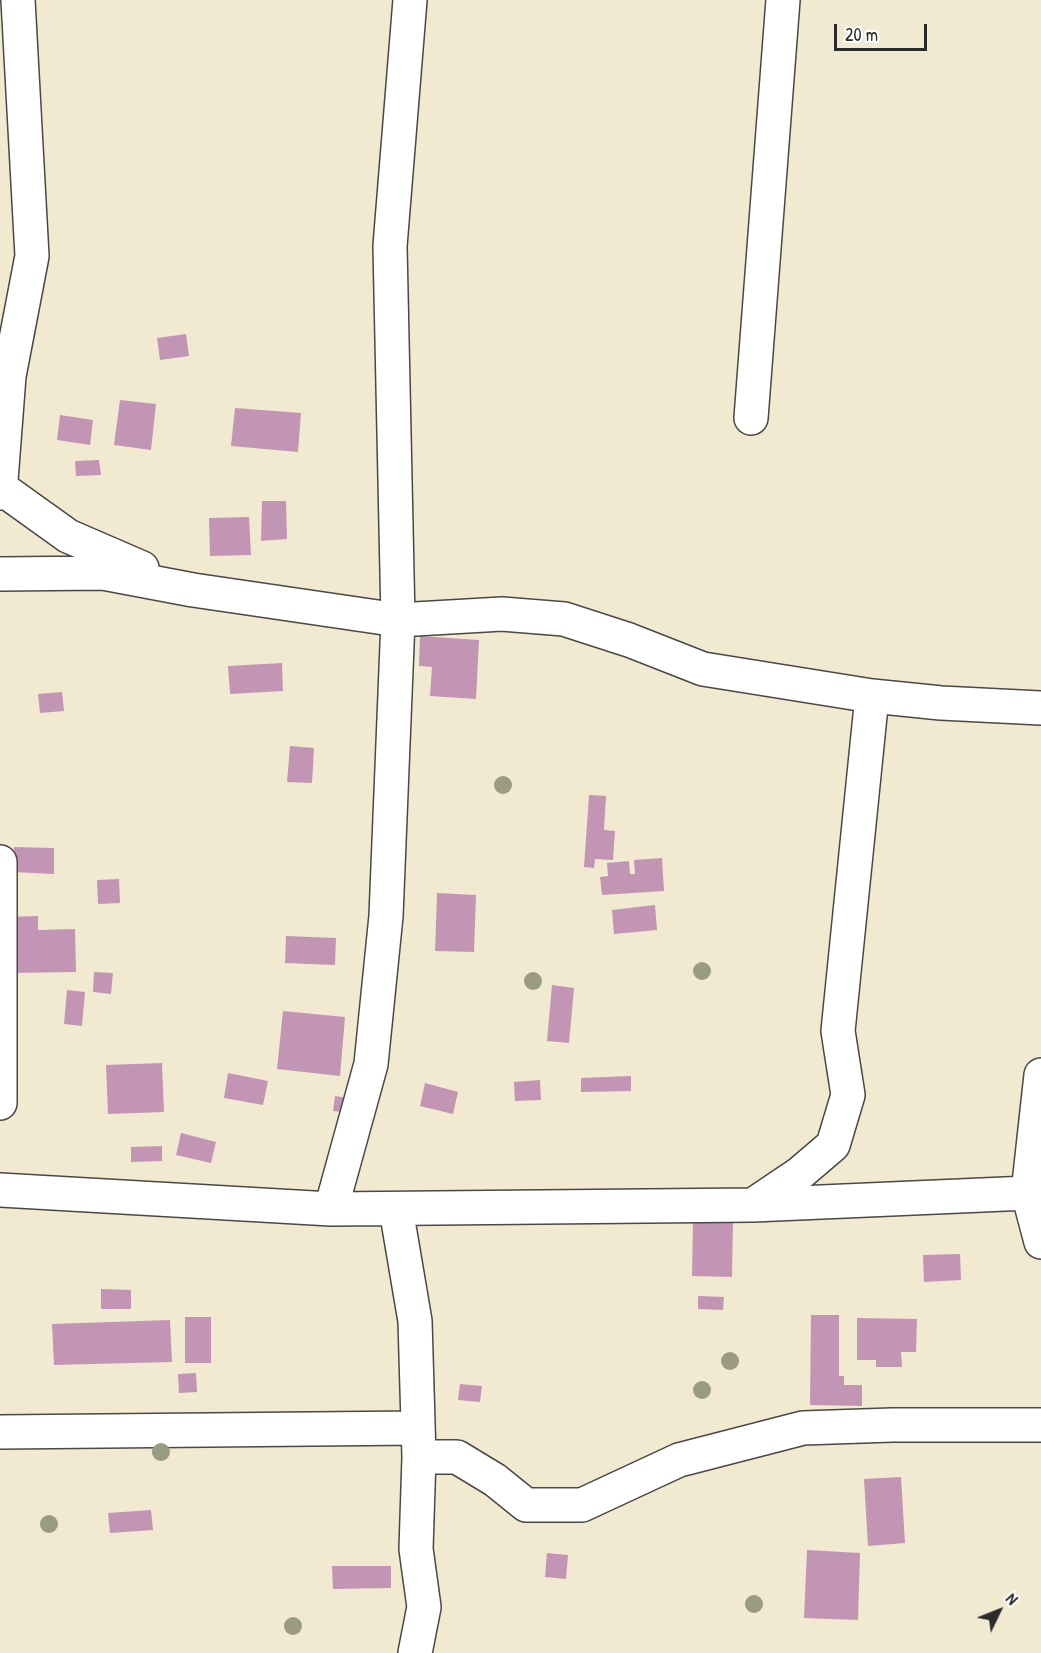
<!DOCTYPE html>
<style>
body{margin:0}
#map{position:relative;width:1041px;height:1653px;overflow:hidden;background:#f2e9d1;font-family:"Patrick Hand",sans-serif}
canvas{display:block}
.north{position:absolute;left:969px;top:1581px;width:60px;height:60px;-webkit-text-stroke:4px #fff;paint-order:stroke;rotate:47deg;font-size:16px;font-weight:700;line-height:24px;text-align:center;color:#2b2b2b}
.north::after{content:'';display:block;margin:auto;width:21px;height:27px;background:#2b2b2b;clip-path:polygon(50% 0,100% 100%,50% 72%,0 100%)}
.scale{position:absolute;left:834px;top:24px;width:93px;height:27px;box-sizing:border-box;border:3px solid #2b2b2b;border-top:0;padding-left:8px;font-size:18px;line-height:21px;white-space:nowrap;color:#2b2b2b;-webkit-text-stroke:4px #fff;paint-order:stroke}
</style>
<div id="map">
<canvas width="1041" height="1653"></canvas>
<div class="north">N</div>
<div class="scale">20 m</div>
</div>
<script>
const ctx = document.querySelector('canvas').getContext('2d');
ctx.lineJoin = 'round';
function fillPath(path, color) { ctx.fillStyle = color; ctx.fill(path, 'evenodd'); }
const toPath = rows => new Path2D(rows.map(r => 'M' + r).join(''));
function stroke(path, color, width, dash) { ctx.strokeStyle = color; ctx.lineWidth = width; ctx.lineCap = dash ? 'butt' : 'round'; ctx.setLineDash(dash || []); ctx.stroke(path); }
fillPath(toPath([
 [186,334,189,356,160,360,157,338],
 [120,400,156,404,151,450,114,445],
 [235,408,301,413,298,452,231,446],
 [60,415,93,420,90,445,57,440],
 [99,460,101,475,76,476,75,461],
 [262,501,286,501,287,539,261,541],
 [249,517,251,555,210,556,209,518],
 [420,636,479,640,476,699,430,696,432,667,419,666],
 [282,663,283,691,230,694,228,666],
 [62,692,64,711,40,713,38,694],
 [290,746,314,748,312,783,287,782],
 [589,795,606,796,604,830,615,831,613,860,595,859,594,868,584,867],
 [14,847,54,848,54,874,13,872],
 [662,858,664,891,602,895,600,877,608,876,607,863,629,861,630,874,635,874,634,860],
 [119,879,120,903,98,904,97,880],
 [437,893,476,895,474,952,435,951],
 [655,905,657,930,614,934,612,910],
 [38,916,38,930,75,929,76,972,10,973,8,917],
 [286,936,336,938,335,965,285,963],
 [94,972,113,973,111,994,93,992],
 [552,985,574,988,569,1043,547,1041],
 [67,990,85,992,82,1026,64,1024],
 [283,1011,345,1017,340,1076,277,1069],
 [162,1063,164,1112,108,1114,106,1065],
 [228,1073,268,1081,263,1105,224,1098],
 [631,1076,631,1091,581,1092,581,1078],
 [540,1080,541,1100,515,1101,514,1082],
 [425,1083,458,1092,453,1114,420,1106],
 [335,1096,354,1099,353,1113,333,1111],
 [181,1133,216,1142,211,1163,176,1155],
 [162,1146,162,1161,131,1162,131,1147],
 [693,1222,733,1222,732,1277,692,1276],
 [960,1254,961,1280,924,1282,923,1255],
 [101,1289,131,1290,131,1309,101,1309],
 [698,1296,724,1297,723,1310,698,1309],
 [811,1315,839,1315,839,1376,844,1376,844,1385,862,1385,862,1406,810,1405],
 [185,1317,211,1317,211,1363,185,1363],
 [857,1318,917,1319,916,1352,901,1352,902,1367,876,1367,876,1360,857,1360],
 [170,1320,172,1362,54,1365,52,1324],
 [196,1373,197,1392,179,1393,178,1374],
 [460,1384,482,1386,480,1402,458,1400],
 [901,1477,905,1543,868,1546,864,1479],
 [151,1510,153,1530,110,1533,108,1513],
 [807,1550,860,1553,858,1620,804,1618],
 [547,1553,568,1555,566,1579,545,1577],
 [332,1566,391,1566,391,1588,333,1589]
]), '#c395b5');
const minor = toPath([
 [751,418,783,0],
 [1,488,68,536,142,568],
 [0,493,9,376,32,256,18,0],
 [0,574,103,573,193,590,398,620,502,614,564,619,629,640,703,669,872,696,941,703,1041,708],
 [0,862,0,1103],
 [1041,1075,1028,1193,1041,1242],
 [0,1190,331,1209,753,1205,1028,1193,1041,1200],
 [753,1205,799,1174,833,1145,848,1095,838,1031,872,696],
 [331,1209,371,1064,386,916,398,620,390,246,410,0],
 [396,1209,415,1321,419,1457,416,1549,424,1607,415,1653],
 [0,1432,417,1428],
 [419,1457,457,1457,495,1480,526,1505,582,1505,679,1460,803,1428,892,1425,1041,1425]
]);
stroke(minor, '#494844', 36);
stroke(minor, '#fff', 33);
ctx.fillStyle = '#999c83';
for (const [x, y] of [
 [503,785],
 [702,971],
 [533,981],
 [730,1361],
 [702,1390],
 [161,1452],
 [49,1524],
 [754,1604],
 [293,1626]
]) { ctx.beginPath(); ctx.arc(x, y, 9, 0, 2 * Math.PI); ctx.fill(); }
</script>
